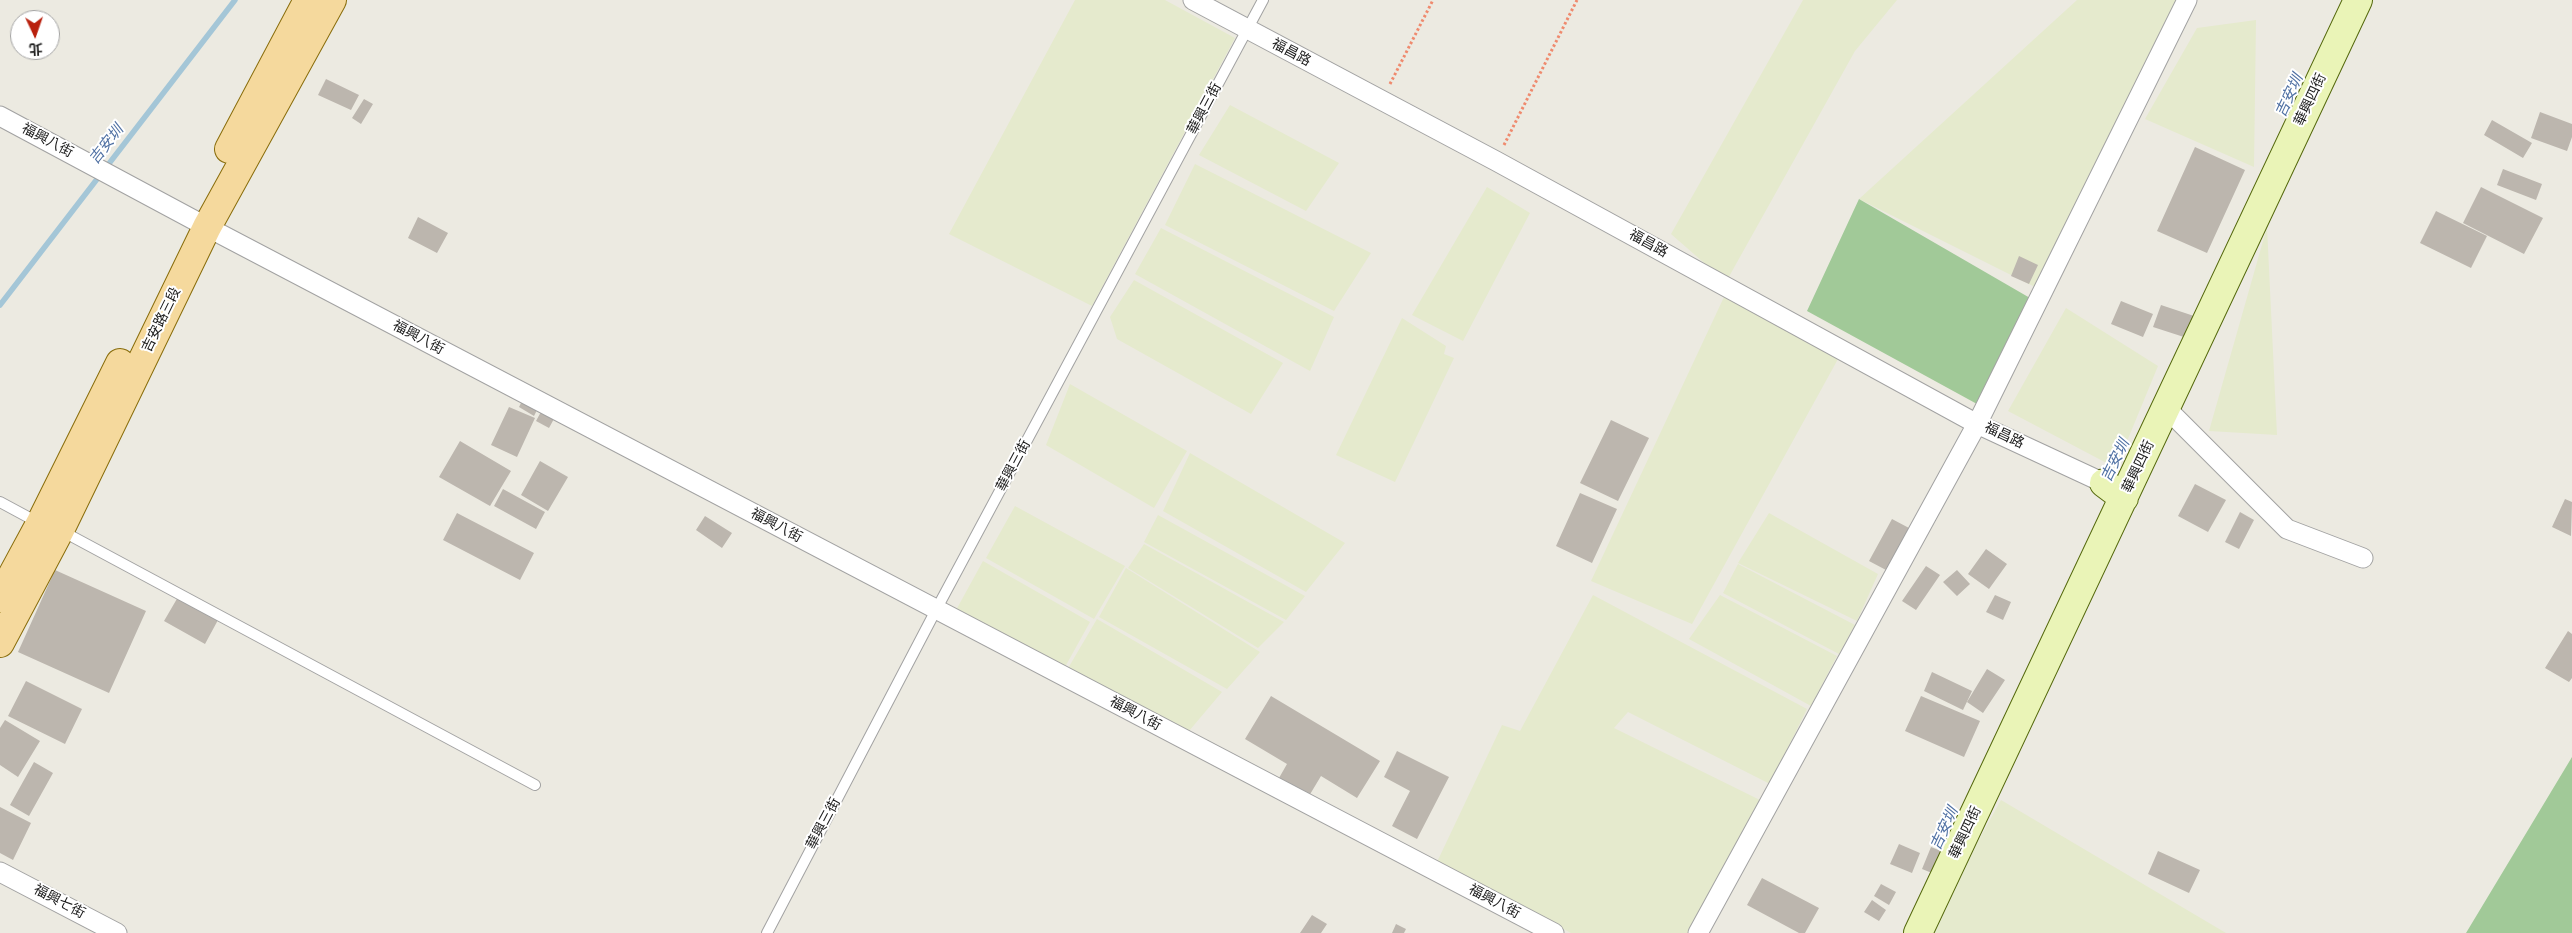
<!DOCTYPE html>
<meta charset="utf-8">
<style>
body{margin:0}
#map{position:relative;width:2572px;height:933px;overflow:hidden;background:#eceae1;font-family:Roboto,"Noto Sans TC",sans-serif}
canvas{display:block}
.north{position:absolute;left:10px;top:10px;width:50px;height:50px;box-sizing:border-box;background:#fff;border:1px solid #a4a4a4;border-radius:50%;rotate:177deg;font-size:14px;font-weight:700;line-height:20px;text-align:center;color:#1b1b1b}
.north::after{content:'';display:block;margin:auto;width:18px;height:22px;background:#b9200d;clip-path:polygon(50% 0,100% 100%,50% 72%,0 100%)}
</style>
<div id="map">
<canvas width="2572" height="933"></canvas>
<div class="north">北</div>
</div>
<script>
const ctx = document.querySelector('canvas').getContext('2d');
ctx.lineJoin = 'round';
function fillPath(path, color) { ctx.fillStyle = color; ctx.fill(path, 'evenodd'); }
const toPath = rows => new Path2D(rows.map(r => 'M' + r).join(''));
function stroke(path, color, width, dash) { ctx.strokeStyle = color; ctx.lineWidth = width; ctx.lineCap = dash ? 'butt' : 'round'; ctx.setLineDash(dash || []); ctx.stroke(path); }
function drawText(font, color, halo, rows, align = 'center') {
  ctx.font = font + ' Roboto,"Noto Sans TC",sans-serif'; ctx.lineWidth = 4; ctx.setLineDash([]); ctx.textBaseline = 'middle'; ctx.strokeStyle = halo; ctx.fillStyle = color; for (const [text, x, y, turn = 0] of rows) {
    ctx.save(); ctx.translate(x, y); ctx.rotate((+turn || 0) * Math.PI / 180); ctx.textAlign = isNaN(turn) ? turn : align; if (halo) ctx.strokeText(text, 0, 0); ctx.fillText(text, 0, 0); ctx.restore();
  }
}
fillPath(toPath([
 [1075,0,1165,0,1235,38,1092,306,949,234],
 [1803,0,1897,0,1855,51,1726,282,1671,234],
 [2077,0,2178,0,2043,291,1859,199],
 [2256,20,2254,167,2145,119,2197,28],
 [1230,105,1339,163,1306,211,1199,155],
 [1195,164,1371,253,1334,311,1165,225],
 [1487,187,1530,213,1463,341,1412,315],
 [2267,227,2277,435,2209,431],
 [1161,228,1334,317,1310,371,1135,274],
 [1134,280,1283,363,1251,414,1117,339,1110,317],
 [1724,297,1838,359,1692,624,1591,581],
 [2066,308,2158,366,2116,468,2008,411],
 [1402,318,1446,346,1444,354,1454,358,1395,482,1336,455],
 [1070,384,1187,451,1154,508,1046,445],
 [1190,453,1345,543,1306,592,1163,511],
 [1015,506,1125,566,1094,619,986,558],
 [1769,513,1878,574,1857,621,1738,563],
 [1158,515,1305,596,1286,620,1144,542],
 [1144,544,1284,622,1258,648,1128,568],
 [983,561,1090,622,1065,667,955,612],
 [1738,564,1855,625,1839,654,1723,593],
 [1126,568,1260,652,1227,689,1099,617],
 [1593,595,1807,709,1770,784,1628,712,1614,728,1760,800,1690,933,1571,933,1437,862,1502,725,1520,731],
 [1720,595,1837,656,1811,706,1689,639],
 [1097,619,1222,692,1189,731,1067,670],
 [2001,800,2226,933,1927,933]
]), '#e5eacd');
fillPath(toPath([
 [1859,199,2030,298,1977,404,1807,311],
 [2572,757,2572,933,2466,933]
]), '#a1c998');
stroke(toPath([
 [0,305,235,0]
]), '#a4c6d7', 5.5);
fillPath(toPath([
 [326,79,359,95,351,110,318,95],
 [364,99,373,104,361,124,352,118],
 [2540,112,2572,124,2572,137,2567,151,2531,138],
 [2492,120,2532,143,2523,158,2484,135],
 [2195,147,2245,170,2207,253,2157,231],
 [2503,169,2542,184,2536,200,2497,185],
 [2481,187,2543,218,2524,254,2463,223],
 [2436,211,2487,236,2471,268,2420,243],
 [418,217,448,233,437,253,408,238],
 [2019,256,2038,265,2029,284,2011,276],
 [2121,301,2153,314,2143,337,2111,324],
 [2161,305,2194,316,2187,338,2153,327],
 [522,401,537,410,534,416,519,407],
 [509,407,535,418,517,457,491,445],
 [542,410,555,417,549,428,536,421],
 [1611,420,1649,438,1618,501,1580,483],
 [460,441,511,471,490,506,439,477],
 [540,461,568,477,548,511,521,495],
 [2195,484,2226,500,2208,532,2178,516],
 [503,489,545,512,536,529,494,506],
 [1580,493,1617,509,1592,563,1556,546],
 [2565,499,2572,502,2571,536,2552,527],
 [2240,512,2254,520,2239,549,2225,542],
 [457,513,534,553,520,580,443,540],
 [705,516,732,533,722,548,696,530],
 [1892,519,1909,528,1886,570,1869,561],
 [1986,549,2007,564,1989,589,1968,574],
 [1926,566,1940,575,1916,610,1902,601],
 [55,570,146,611,109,693,18,652],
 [1957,570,1970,584,1957,596,1943,582],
 [1995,595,2011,602,2003,620,1986,612],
 [178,597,218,620,205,644,164,621],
 [2568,631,2572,634,2572,678,2569,682,2545,668],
 [1987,669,2005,680,1983,713,1967,702],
 [1932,672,1972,691,1963,710,1924,691],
 [26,681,82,709,65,744,8,716],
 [1271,696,1380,761,1357,798,1321,776,1309,796,1279,778,1287,764,1245,739],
 [1921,696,1980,721,1964,757,1905,731],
 [5,720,40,741,18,777,0,765,0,728],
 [1397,751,1449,777,1417,839,1392,826,1410,791,1384,777],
 [34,762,53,773,29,816,10,805],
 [0,807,31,823,13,860,0,853],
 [1899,844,1920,853,1912,873,1890,864],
 [1931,847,1941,851,1932,873,1922,869],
 [2158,851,2200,870,2189,893,2148,874],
 [1762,878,1819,908,1805,933,1799,933,1747,905],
 [1881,884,1896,892,1889,905,1874,896],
 [1872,900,1886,910,1879,921,1864,912],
 [1312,915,1327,924,1321,933,1300,933],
 [1396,924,1406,929,1404,933,1392,933]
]), '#bcb6ae');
const lane = toPath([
 [0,502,39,523],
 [60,530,535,785],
 [767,933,936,610,1263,0]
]);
const street = toPath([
 [1193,0,1496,161,1977,424,2104,483],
 [0,116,207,227,1554,933],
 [2166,408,2287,529,2363,558],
 [0,872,117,933],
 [1698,933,1977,424,2187,0]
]);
const secondary = toPath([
 [2104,483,2124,498],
 [1918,933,2358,0]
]);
const primary = toPath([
 [229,149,308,0],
 [0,598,40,524,120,363],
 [0,643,60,530,207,227,332,0]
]);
stroke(lane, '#a2a2a2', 12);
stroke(street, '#a2a2a2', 21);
stroke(secondary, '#54680c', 30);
stroke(primary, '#886c0a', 30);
stroke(toPath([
 [1390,84,1433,0],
 [1504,145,1577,0]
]), '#ef8a6e', 3, [2.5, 2.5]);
stroke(lane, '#fff', 10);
stroke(street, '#fff', 19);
stroke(secondary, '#eaf4b7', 28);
stroke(primary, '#f5d99d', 28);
drawText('14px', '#1b1b1b', '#fff', [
 ["福昌路",1291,53,28],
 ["華興四街",2311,100,-65],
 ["華興三街",1205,109,-62],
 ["福興八街",47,141,28],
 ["福昌路",1648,244,29],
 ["吉安路三段",162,320,-64],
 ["福興八街",418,338,28],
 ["福昌路",2004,436,25],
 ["華興三街",1014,466,-62],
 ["華興四街",2139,467,-65],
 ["福興八街",776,526,28],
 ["福興八街",1135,714,28],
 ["華興三街",824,824,-62],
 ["華興四街",1966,833,-65],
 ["福興七街",59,902,28],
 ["福興八街",1494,902,28]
]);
drawText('italic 15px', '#4f70a3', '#fff', [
 ["吉安圳",2290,96,-65],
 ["吉安圳",107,145,-52],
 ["吉安圳",2116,461,-64],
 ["吉安圳",1945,829,-65]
]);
</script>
